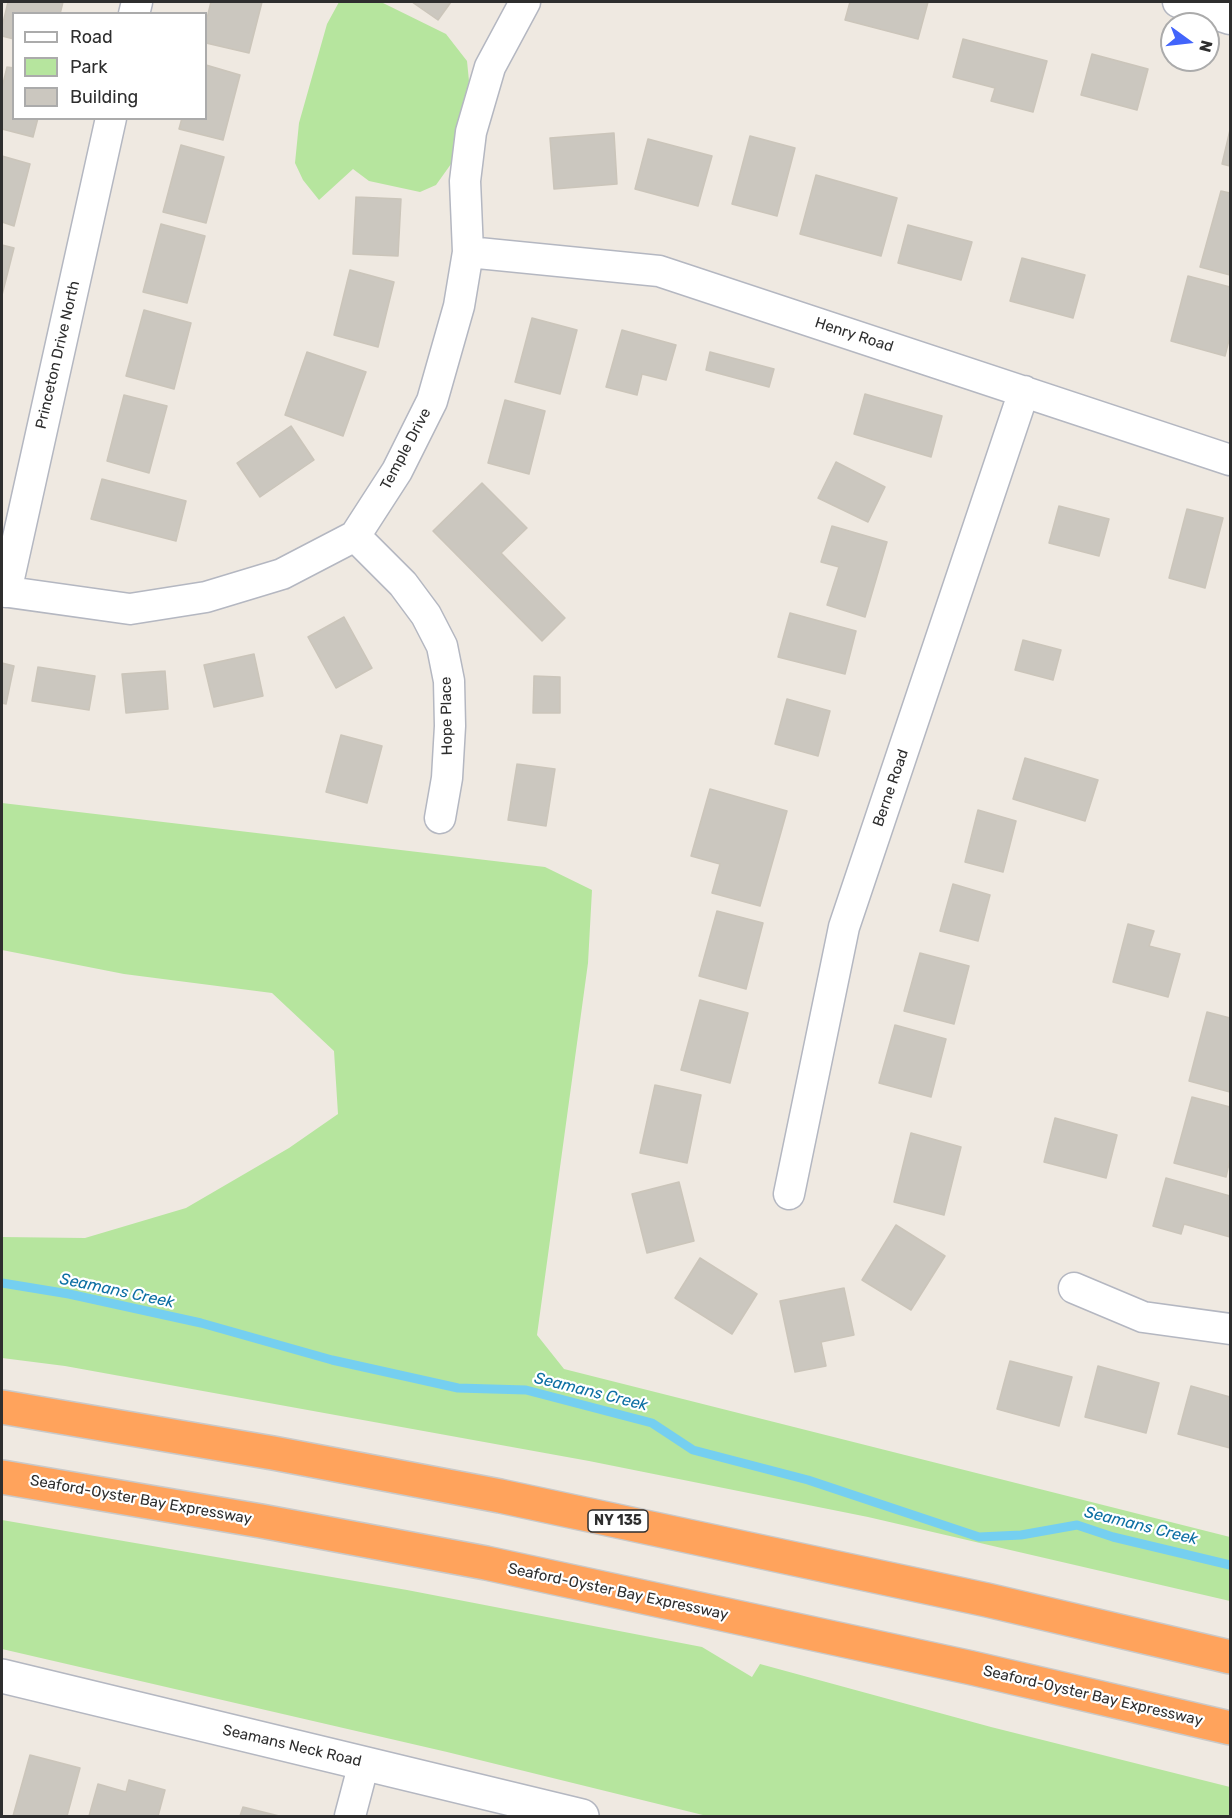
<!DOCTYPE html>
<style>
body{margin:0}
#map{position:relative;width:1232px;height:1818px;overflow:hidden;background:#efe9e1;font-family:Rubik,sans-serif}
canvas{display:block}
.frame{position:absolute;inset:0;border:3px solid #2e2e2e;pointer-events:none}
.legend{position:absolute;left:12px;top:12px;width:195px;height:108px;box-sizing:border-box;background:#fff;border:2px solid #ababab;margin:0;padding:8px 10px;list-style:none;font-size:18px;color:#2e2e2e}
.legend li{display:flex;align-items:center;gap:12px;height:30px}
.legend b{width:30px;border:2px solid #ababab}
.north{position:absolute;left:1160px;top:12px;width:60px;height:60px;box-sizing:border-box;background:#fff;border:2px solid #ababab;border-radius:50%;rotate:105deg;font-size:16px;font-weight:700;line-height:24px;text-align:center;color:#2e2e2e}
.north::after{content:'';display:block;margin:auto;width:21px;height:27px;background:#4264fb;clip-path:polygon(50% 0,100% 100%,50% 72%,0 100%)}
</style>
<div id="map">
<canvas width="1232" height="1818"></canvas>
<div class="frame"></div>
<ul class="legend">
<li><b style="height:8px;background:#fff"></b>Road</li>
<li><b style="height:16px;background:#b6e59e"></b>Park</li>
<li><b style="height:16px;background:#cbc7bf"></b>Building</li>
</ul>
<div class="north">N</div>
</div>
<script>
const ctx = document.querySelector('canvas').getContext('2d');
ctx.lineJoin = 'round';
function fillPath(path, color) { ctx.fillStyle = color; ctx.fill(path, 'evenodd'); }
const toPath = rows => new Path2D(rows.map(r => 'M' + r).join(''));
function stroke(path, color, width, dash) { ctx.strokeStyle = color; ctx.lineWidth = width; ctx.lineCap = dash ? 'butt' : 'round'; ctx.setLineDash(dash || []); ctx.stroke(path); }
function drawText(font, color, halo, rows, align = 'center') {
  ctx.font = font + ' Rubik,sans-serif'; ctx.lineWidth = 4.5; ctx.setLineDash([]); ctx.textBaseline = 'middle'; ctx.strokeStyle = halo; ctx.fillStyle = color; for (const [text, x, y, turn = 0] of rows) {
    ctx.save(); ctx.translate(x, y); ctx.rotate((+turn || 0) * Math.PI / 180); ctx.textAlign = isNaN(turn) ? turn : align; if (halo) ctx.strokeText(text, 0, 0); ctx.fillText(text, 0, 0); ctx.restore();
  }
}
fillPath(toPath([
 [339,2,381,2,446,34,467,61,469,81,458,122,451,164,436,185,420,192,369,181,353,169,319,200,303,180,295,163,299,123,327,24],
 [2,803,545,867,592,890,588,963,537,1335,564,1369,1230,1537,1230,1601,868,1517,589,1461,65,1366,2,1358,2,1237,85,1238,186,1208,289,1148,338,1114,334,1051,272,993,124,974,2,950],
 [2,1520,407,1590,702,1647,752,1677,760,1664,991,1727,1230,1787,1230,1816,707,1816,447,1752,2,1649]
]), '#b6e59e');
stroke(toPath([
 [2,1283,69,1294,201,1323,332,1360,458,1388,526,1390,652,1423,693,1450,808,1480,979,1537,1021,1535,1077,1525,1113,1537,1230,1565]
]), '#75cff0', 9);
const building = toPath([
 [8,2,63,2,60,14,14,14,14,39,2,36,2,27,8,2],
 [211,2,262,2,249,53,206,43,206,22,211,2],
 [412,2,451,2,438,20,412,2],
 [850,2,928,2,918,39,845,20,850,2],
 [963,39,1047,61,1033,112,991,101,995,88,953,77,963,39],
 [1092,54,1148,69,1137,110,1081,95,1092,54],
 [206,65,240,75,223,140,179,129,182,118,206,118,206,65],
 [7,67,14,68,14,118,38,118,33,137,2,129,2,88,7,67],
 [1230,130,1230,166,1222,164,1230,130],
 [614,133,617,184,554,189,550,138,614,133],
 [750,136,795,148,777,216,732,204,750,136],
 [648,139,712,156,698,206,635,189,648,139],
 [181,145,224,157,206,223,163,212,181,145],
 [2,156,30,164,14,226,2,222,2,156],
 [816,175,897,198,881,256,800,234,816,175],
 [1221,191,1230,193,1230,275,1200,267,1221,191],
 [356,197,401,199,398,256,353,254,356,197],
 [161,224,205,236,187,303,143,292,161,224],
 [908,225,972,242,961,280,898,263,908,225],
 [2,245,14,248,2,295,2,245],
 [1022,258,1085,275,1073,318,1010,301,1022,258],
 [350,270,394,282,378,347,334,335,350,270],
 [1188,276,1230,287,1230,336,1225,356,1171,341,1188,276],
 [144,310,191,323,174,389,126,376,144,310],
 [532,318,577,330,560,394,515,382,532,318],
 [622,330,676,345,666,380,642,374,637,395,606,387,622,330],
 [307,352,366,372,343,436,285,415,307,352],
 [710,352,774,369,769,387,706,370,710,352],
 [865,394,942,416,931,457,854,434,865,394],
 [124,395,167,406,149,473,107,461,124,395],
 [505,400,545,411,529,474,488,463,505,400],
 [291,426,314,460,260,497,237,463,291,426],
 [836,462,885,487,868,522,818,498,836,462],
 [102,479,186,501,176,541,91,519,102,479],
 [482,483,527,528,501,553,565,618,542,641,433,531,482,483],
 [1059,506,1109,519,1099,556,1049,543,1059,506],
 [1187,509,1223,518,1205,588,1169,578,1187,509],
 [832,526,887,542,865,617,827,605,839,567,821,562,832,526],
 [790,613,856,631,845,674,778,657,790,613],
 [344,617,372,668,336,688,308,637,344,617],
 [1023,640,1061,650,1053,680,1015,670,1023,640],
 [254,654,263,696,214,707,204,665,254,654],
 [2,663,14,666,6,704,2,703,2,663],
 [38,667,95,676,89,710,32,701,38,667],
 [165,671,168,709,126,713,122,674,165,671],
 [534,676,560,677,560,713,533,713,534,676],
 [787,699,830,711,818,756,775,744,787,699],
 [341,735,382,746,367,803,326,792,341,735],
 [1025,758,1098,780,1085,821,1013,799,1025,758],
 [517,764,555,769,546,826,508,820,517,764],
 [710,789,787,811,760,906,712,893,720,864,691,856,710,789],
 [978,810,1016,821,1003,872,965,862,978,810],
 [953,884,990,895,978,941,940,931,953,884],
 [717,911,763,923,746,989,699,976,717,911],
 [1128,924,1154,931,1149,946,1180,954,1168,997,1113,982,1128,924],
 [920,953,969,966,954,1024,904,1011,920,953],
 [700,1000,748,1013,730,1083,681,1070,700,1000],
 [1207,1012,1230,1018,1230,1092,1189,1081,1207,1012],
 [895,1025,946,1039,931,1097,879,1083,895,1025],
 [655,1085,701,1095,687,1163,640,1153,655,1085],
 [1192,1097,1230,1107,1230,1159,1226,1177,1174,1163,1192,1097],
 [1055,1118,1117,1135,1106,1178,1044,1162,1055,1118],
 [911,1133,961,1147,944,1215,894,1202,911,1133],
 [1166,1178,1230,1196,1230,1237,1184,1224,1181,1234,1153,1226,1166,1178],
 [679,1182,694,1241,647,1253,632,1194,679,1182],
 [896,1225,945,1256,911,1310,862,1280,896,1225],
 [700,1258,757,1294,732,1334,675,1298,700,1258],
 [844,1288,854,1335,821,1342,826,1366,795,1372,780,1301,844,1288],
 [1010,1361,1072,1377,1059,1426,997,1409,1010,1361],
 [1098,1366,1159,1383,1146,1433,1085,1417,1098,1366],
 [1191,1386,1230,1397,1230,1448,1178,1434,1191,1386],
 [30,1755,80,1768,67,1816,13,1816,30,1755],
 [129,1780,165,1790,158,1816,89,1816,98,1784,126,1792,129,1780],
 [243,1807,279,1816,240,1816,243,1807]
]);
fillPath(building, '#cbc7bf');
stroke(building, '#cbc5ba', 1.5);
const minor = toPath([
 [1178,2,1230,19],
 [134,14,137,2],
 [468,252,659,271,1230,460],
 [355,536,403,584,426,615,442,646,449,681,450,726,447,778,440,818],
 [2,591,130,609,206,597,282,574,355,536,397,471,432,401,459,306,468,252,465,181,471,132,490,67,525,2],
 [6,592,111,118],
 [789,1194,844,927,1024,391],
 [1074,1288,1143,1317,1230,1329],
 [350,1816,364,1763]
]);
const tertiary = toPath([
 [2,1676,582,1816]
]);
const motorway = toPath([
 [2,1407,273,1453,500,1496,987,1600,1230,1657],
 [2,1477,261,1521,486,1563,972,1668,1230,1728]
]);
stroke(minor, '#b4b7c1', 33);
stroke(tertiary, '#b4b7c1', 36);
stroke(motorway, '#c9c9c9', 36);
stroke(minor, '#fff', 30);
stroke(tertiary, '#fff', 33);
stroke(motorway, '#ffa35c', 33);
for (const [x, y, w] of [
 [618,1521,60]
]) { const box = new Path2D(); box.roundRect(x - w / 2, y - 11, w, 22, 4.5); ctx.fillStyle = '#fff'; ctx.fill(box); stroke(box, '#2e2e2e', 1.5); }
drawText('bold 14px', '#2e2e2e', null, [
 ["NY 135",618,1521]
]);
drawText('15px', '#2e2e2e', '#fff', [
 ["Henry Road",854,335,18],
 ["Princeton Drive North",58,355,-77],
 ["Temple Drive",406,449,-62],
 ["Hope Place",447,716,-91],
 ["Berne Road",891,788,-71],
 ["Seaford-Oyster Bay Expressway",141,1500,10],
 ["Seaford-Oyster Bay Expressway",618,1592,12],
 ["Seaford-Oyster Bay Expressway",1093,1696,13],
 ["Seamans Neck Road",292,1746,13]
]);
drawText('italic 16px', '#0d6fa3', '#fff', [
 ["Seamans Creek",117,1291,12],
 ["Seamans Creek",591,1392,14],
 ["Seamans Creek",1141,1526,14]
]);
</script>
